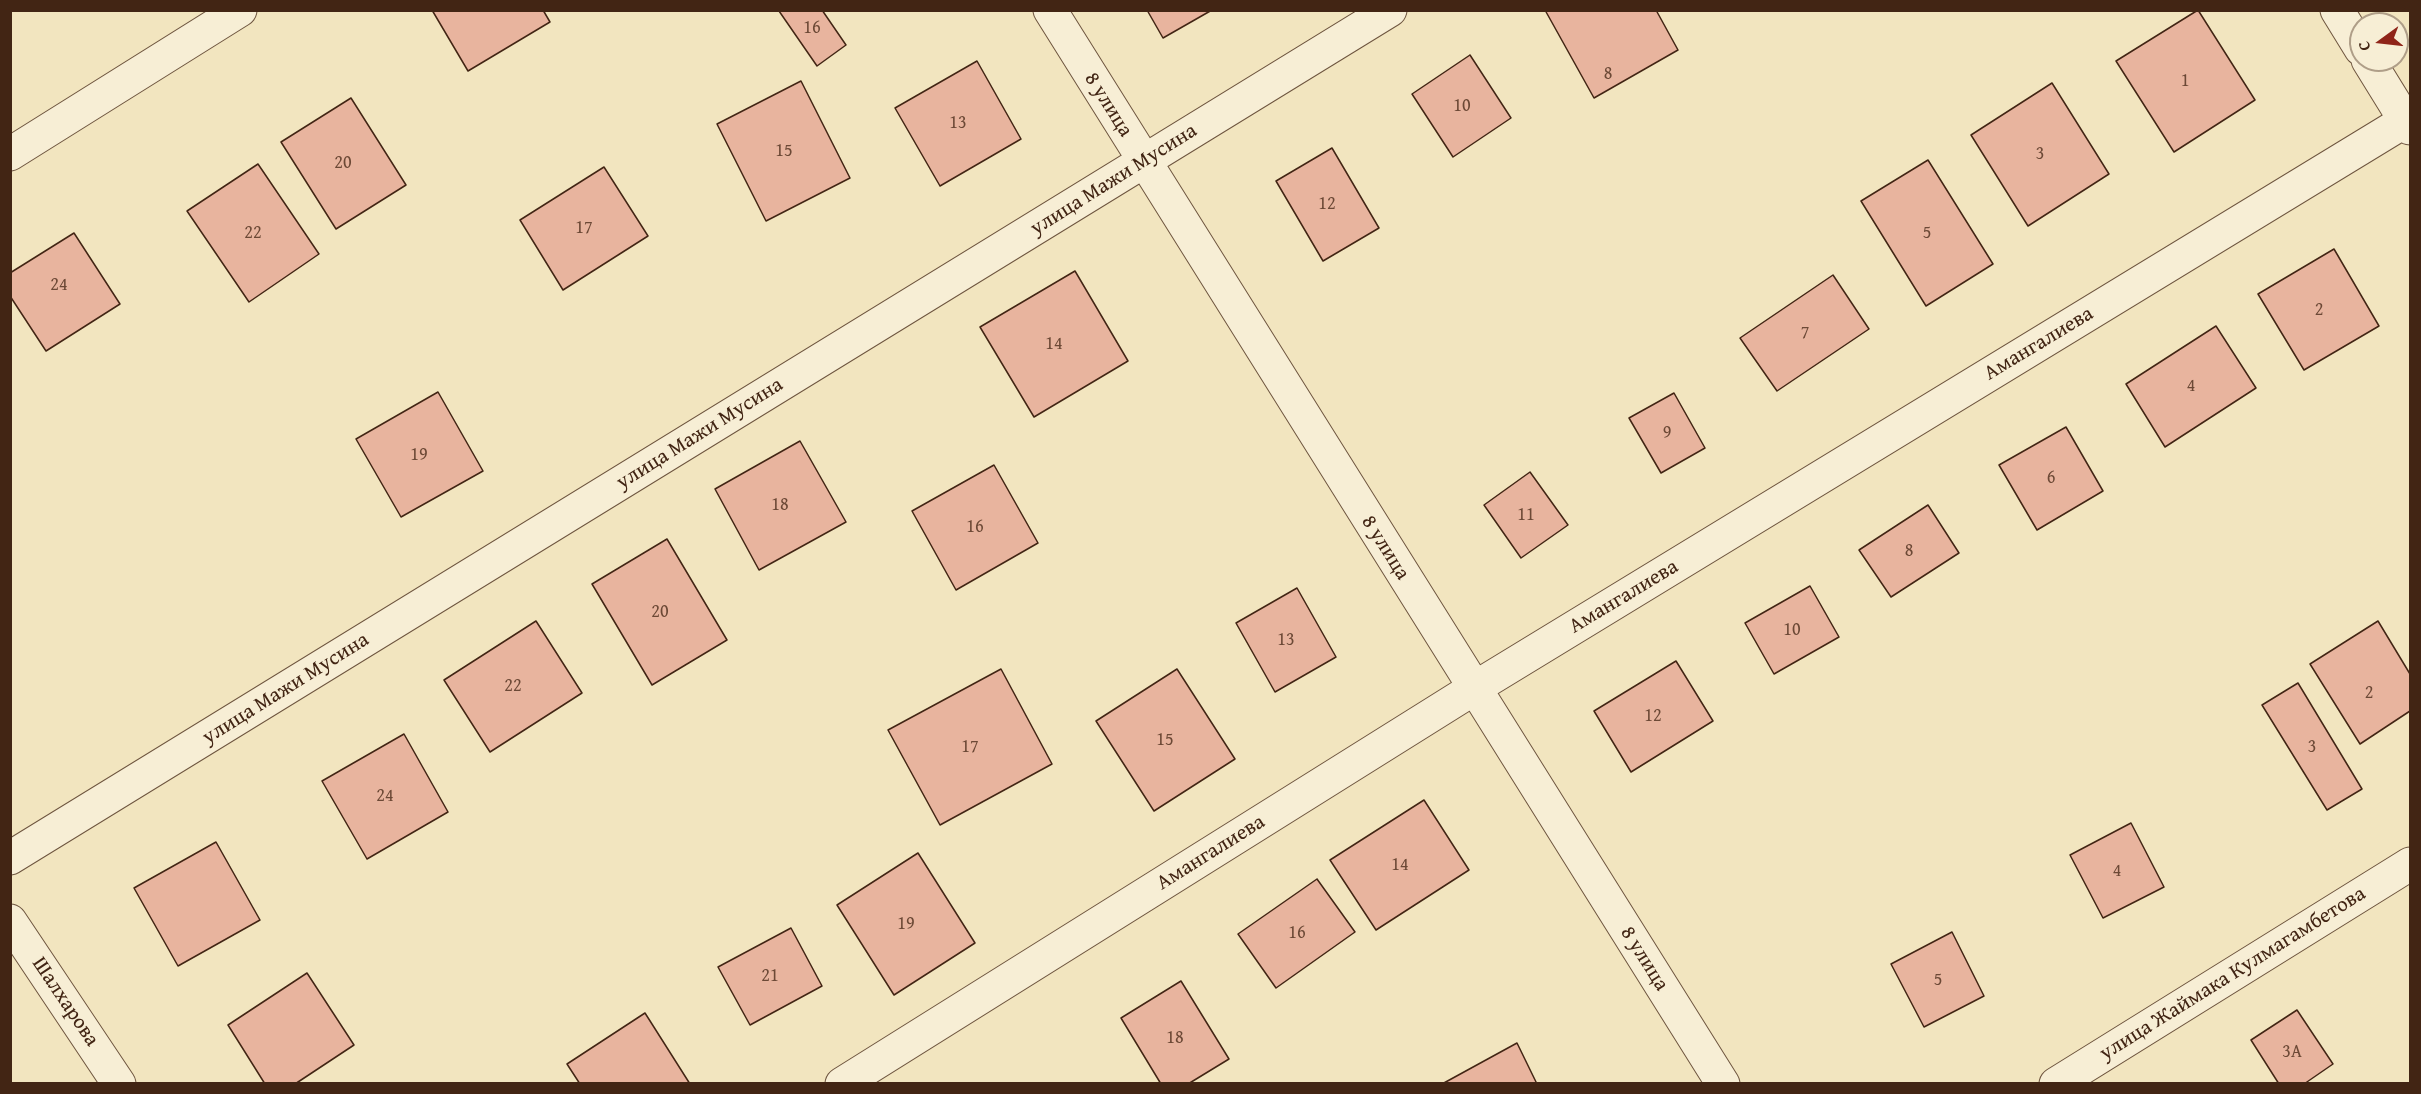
<!DOCTYPE html>
<meta charset="utf-8">
<style>
body{margin:0}
#map{position:relative;width:2421px;height:1094px;overflow:hidden;background:#f2e5bf;font-family:"Gentium Book Plus",serif}
canvas{display:block}
.frame{position:absolute;inset:0;border:12px solid #422514;pointer-events:none}
.north{position:absolute;left:2349px;top:12px;width:60px;height:60px;box-sizing:border-box;background:#f7eed5;border:2px solid #af9e88;border-radius:50%;rotate:255deg;font-size:16px;font-weight:700;line-height:24px;text-align:center;color:#422514}
.north::after{content:'';display:block;margin:auto;width:21px;height:27px;background:#8f2418;clip-path:polygon(50% 0,100% 100%,50% 72%,0 100%)}
</style>
<div id="map">
<canvas width="2421" height="1094"></canvas>
<div class="frame"></div>
<div class="north">С</div>
</div>
<script>
const ctx = document.querySelector('canvas').getContext('2d');
ctx.lineJoin = 'round';
function fillPath(path, color) { ctx.fillStyle = color; ctx.fill(path, 'evenodd'); }
const toPath = rows => new Path2D(rows.map(r => 'M' + r).join(''));
function stroke(path, color, width, dash) { ctx.strokeStyle = color; ctx.lineWidth = width; ctx.lineCap = dash ? 'butt' : 'round'; ctx.setLineDash(dash || []); ctx.stroke(path); }
function drawText(font, color, halo, rows, align = 'center') {
  ctx.font = font + ' "Gentium Book Plus",serif'; ctx.lineWidth = 4.5; ctx.setLineDash([]); ctx.textBaseline = 'middle'; ctx.strokeStyle = halo; ctx.fillStyle = color; for (const [text, x, y, turn = 0] of rows) {
    ctx.save(); ctx.translate(x, y); ctx.rotate((+turn || 0) * Math.PI / 180); ctx.textAlign = isNaN(turn) ? turn : align; if (halo) ctx.strokeText(text, 0, 0); ctx.fillText(text, 0, 0); ctx.restore();
  }
}
const building = toPath([
 [432,10,543,10,550,22,468,71,432,10],
 [822,10,846,45,817,66,779,11,822,10],
 [1147,10,1212,10,1163,38,1147,10],
 [1545,10,1656,10,1678,50,1594,98,1545,10],
 [2198,10,2255,100,2174,152,2116,61,2198,10],
 [1470,55,1511,118,1453,157,1412,94,1470,55],
 [977,61,1021,139,940,186,895,108,977,61],
 [801,81,850,178,766,221,717,124,801,81],
 [2052,83,2109,174,2028,226,1971,135,2052,83],
 [351,98,406,185,336,229,281,142,351,98],
 [1332,148,1379,228,1323,261,1276,181,1332,148],
 [1928,160,1993,264,1926,306,1861,201,1928,160],
 [258,164,319,254,249,302,187,211,258,164],
 [604,167,648,236,563,290,520,220,604,167],
 [74,233,120,304,46,351,10,296,10,273,74,233],
 [2334,249,2379,326,2304,370,2258,294,2334,249],
 [1075,271,1128,361,1034,417,980,327,1075,271],
 [1833,275,1869,329,1777,391,1740,338,1833,275],
 [2216,326,2256,388,2165,447,2126,384,2216,326],
 [438,392,483,471,401,517,356,439,438,392],
 [1674,393,1705,448,1661,473,1629,418,1674,393],
 [2066,427,2103,491,2037,530,1999,465,2066,427],
 [800,441,846,522,759,570,715,489,800,441],
 [994,465,1038,543,956,590,912,511,994,465],
 [1530,472,1568,525,1521,558,1484,505,1530,472],
 [1928,505,1959,553,1891,597,1859,550,1928,505],
 [667,539,727,640,652,685,592,584,667,539],
 [1810,586,1839,637,1774,674,1745,623,1810,586],
 [1297,588,1336,657,1275,692,1236,623,1297,588],
 [536,621,582,693,490,752,444,680,536,621],
 [2378,621,2410,674,2410,711,2360,744,2310,664,2378,621],
 [1676,661,1713,721,1631,772,1594,711,1676,661],
 [1001,669,1052,764,940,825,888,730,1001,669],
 [1177,669,1235,759,1154,811,1096,721,1177,669],
 [2298,683,2362,789,2327,810,2262,705,2298,683],
 [404,734,448,812,367,859,322,781,404,734],
 [1424,800,1469,870,1376,930,1330,860,1424,800],
 [2131,823,2164,887,2103,918,2070,855,2131,823],
 [216,842,260,920,178,966,134,888,216,842],
 [918,853,975,943,894,995,837,905,918,853],
 [1317,879,1355,932,1276,988,1238,934,1317,879],
 [791,928,822,986,750,1025,718,967,791,928],
 [1952,932,1984,996,1924,1027,1891,964,1952,932],
 [307,973,354,1045,295,1084,265,1084,228,1025,307,973],
 [1181,981,1229,1059,1188,1084,1161,1084,1121,1018,1181,981],
 [2297,1010,2333,1064,2304,1084,2279,1084,2251,1040,2297,1010],
 [645,1013,690,1084,580,1084,567,1064,645,1013],
 [1517,1043,1537,1084,1442,1084,1517,1043]
]);
fillPath(building, '#e8b49e');
stroke(building, '#422514', 1.5);
const minor = toPath([
 [1050,10,1723,1084],
 [2337,10,2361,49],
 [2368,60,2410,128],
 [10,154,240,10],
 [10,858,1390,10],
 [10,921,119,1084],
 [842,1084,1473,689,2410,118],
 [2056,1084,2410,864]
]);
stroke(minor, '#6e553f', 35);
stroke(minor, '#f7eed5', 33);
drawText('18px', '#6c4936', null, [
 ["16",812,28],
 ["8",1608,74],
 ["1",2185,81],
 ["10",1462,106],
 ["13",958,123],
 ["15",784,151],
 ["3",2040,154],
 ["20",343,163],
 ["12",1327,204],
 ["17",584,228],
 ["22",253,233],
 ["5",1927,233],
 ["24",59,285],
 ["2",2319,310],
 ["7",1805,333],
 ["14",1054,344],
 ["4",2191,386],
 ["9",1667,433],
 ["19",419,455],
 ["6",2051,478],
 ["18",780,505],
 ["11",1526,515],
 ["16",975,527],
 ["8",1909,551],
 ["20",660,612],
 ["10",1792,630],
 ["13",1286,640],
 ["22",513,686],
 ["2",2369,693],
 ["12",1653,716],
 ["15",1165,740],
 ["17",970,747],
 ["3",2312,747],
 ["24",385,796],
 ["14",1400,865],
 ["4",2117,871],
 ["19",906,924],
 ["16",1297,933],
 ["21",770,976],
 ["5",1938,980],
 ["18",1175,1038],
 ["3А",2292,1052]
]);
drawText('21px', '#422514', '#f7eed5', [
 ["8 улица",1108,105,58],
 ["улица Мажи Мусина",1114,180,-32],
 ["Амангалиева",2039,344,-31],
 ["улица Мажи Мусина",700,434,-32],
 ["8 улица",1385,548,58],
 ["Амангалиева",1624,597,-31],
 ["улица Мажи Мусина",286,689,-32],
 ["Амангалиева",1211,853,-32],
 ["8 улица",1644,959,58],
 ["улица Жаймака Кулмагамбетова",2233,974,-32],
 ["Шалхарова",65,1002,56]
]);
</script>
